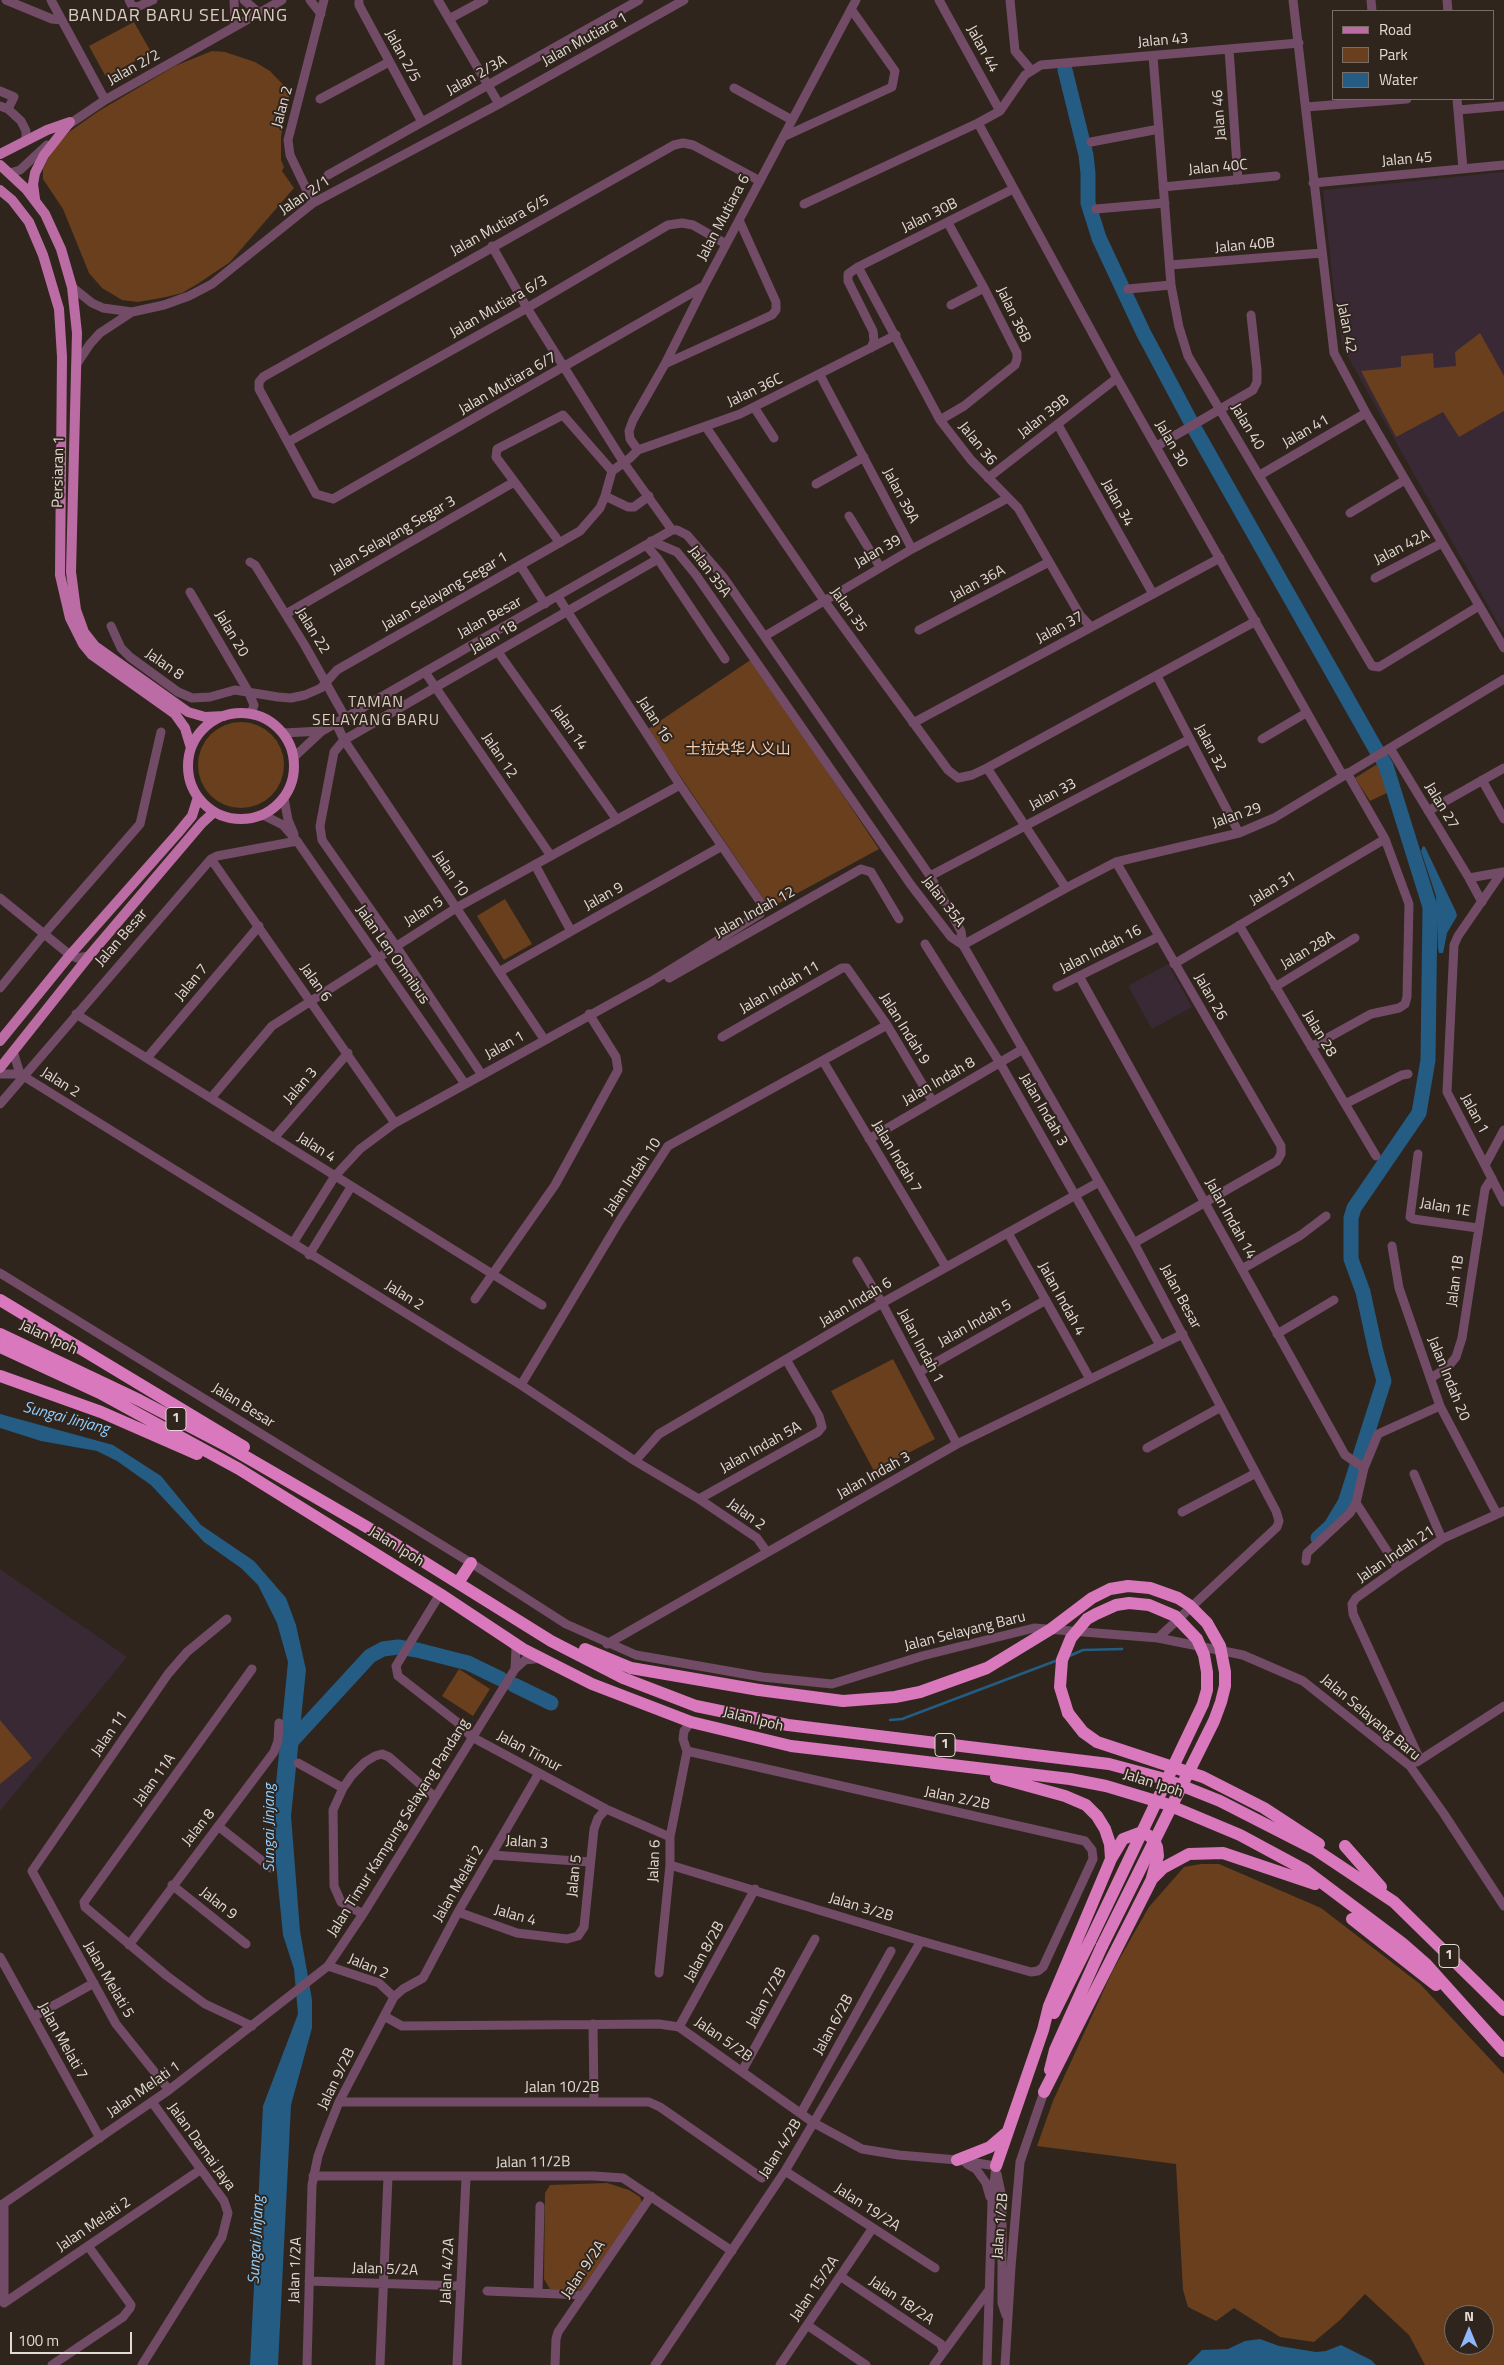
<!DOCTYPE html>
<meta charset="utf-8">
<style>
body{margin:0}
#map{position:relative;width:1504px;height:2365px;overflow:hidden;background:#30251d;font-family:"Titillium Web",sans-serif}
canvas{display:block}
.legend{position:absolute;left:1332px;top:10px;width:162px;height:90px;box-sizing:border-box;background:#30251d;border:1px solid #776d66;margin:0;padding:6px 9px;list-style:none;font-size:15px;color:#e2dad4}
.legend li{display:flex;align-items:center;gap:10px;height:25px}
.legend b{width:25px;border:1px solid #776d66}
.north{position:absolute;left:1444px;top:2305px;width:50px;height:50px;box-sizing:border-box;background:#30251d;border:1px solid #776d66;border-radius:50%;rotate:0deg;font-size:14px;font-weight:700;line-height:20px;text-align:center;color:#e2dad4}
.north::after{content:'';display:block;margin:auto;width:18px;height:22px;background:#8fb8fd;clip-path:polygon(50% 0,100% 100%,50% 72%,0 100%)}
.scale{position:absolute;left:10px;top:2332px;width:122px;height:22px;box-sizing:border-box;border:2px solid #e2dad4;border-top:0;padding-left:6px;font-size:15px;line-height:18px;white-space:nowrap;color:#e2dad4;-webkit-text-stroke:4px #30251d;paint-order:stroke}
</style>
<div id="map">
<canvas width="1504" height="2365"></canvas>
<ul class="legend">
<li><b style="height:6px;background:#bc6ca4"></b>Road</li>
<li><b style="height:14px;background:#693f1d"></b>Park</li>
<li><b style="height:14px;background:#245c83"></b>Water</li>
</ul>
<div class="north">N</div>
<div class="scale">100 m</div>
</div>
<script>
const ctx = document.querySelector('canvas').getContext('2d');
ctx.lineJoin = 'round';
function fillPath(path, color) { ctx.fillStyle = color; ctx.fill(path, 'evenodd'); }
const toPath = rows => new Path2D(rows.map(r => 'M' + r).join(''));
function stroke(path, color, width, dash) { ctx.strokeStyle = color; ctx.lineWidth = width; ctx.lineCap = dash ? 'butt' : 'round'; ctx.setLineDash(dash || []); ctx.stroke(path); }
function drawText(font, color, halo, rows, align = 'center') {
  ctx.font = font + ' "Titillium Web","Noto Sans SC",sans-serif'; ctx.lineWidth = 4; ctx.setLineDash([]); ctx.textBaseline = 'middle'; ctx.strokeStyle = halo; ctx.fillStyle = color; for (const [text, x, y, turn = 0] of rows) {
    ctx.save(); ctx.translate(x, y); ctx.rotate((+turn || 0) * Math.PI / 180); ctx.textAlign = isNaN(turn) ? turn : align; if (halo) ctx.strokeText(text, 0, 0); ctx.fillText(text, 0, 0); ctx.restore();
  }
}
fillPath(toPath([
 [1504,172,1504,634,1343,348,1334,292,1323,190],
 [1168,964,1192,1007,1152,1029,1128,986],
 [0,1569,127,1657,0,1811]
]), '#392934');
fillPath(toPath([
 [134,22,151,52,106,77,89,46],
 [212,51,225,52,255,62,270,71,290,92,281,136,281,160,284,167,282,171,294,188,230,262,199,283,182,293,166,297,138,302,122,300,102,288,89,273,63,209,43,179,43,169,52,151,69,132,99,111,175,66],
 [1480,333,1504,376,1504,411,1459,437,1443,412,1396,437,1361,371,1401,367,1401,356,1433,353,1434,368,1456,366,1455,352],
 [752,659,879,849,770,908,648,729],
 '198 765a43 43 0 1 1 86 0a43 43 0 1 1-86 0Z',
 [1379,763,1387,793,1370,801,1355,778],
 [505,899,532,944,504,960,477,916],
 [893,1359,935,1439,874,1471,831,1391],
 [459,1669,490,1689,473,1716,442,1696],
 [0,1720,32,1758,0,1784],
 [1201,1864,1219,1864,1321,1908,1420,1984,1504,2074,1504,2365,1425,2365,1409,2335,1365,2294,1340,2320,1314,2342,1280,2337,1234,2308,1216,2321,1188,2307,1183,2290,1176,2164,1037,2146,1053,2101,1112,1972,1134,1933,1149,1907,1184,1867],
 [1454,2315,1484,2315,1484,2345,1454,2345],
 [607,2183,629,2190,640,2197,642,2203,582,2289,575,2291,550,2289,544,2279,545,2193,550,2185]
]), '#693f1d');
fillPath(toPath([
 [1423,846,1425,847,1456,912,1457,916,1447,933,1443,953,1439,953,1438,948,1436,896,1421,851],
 [0,1414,113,1445,161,1476,201,1525,254,1561,286,1598,296,1625,306,1670,291,1816,300,1931,312,2000,312,2028,291,2105,278,2365,250,2365,263,2106,298,2014,294,1969,283,1935,272,1824,288,1662,277,1623,258,1585,241,1568,204,1542,151,1485,117,1461,97,1451,41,1441,0,1428],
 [1260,2339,1279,2346,1316,2352,1326,2351,1341,2345,1371,2360,1376,2365,1187,2365,1202,2350,1228,2349,1245,2341]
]), '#245c83');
stroke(toPath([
 [1067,1657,1083,1650,1122,1649],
 [890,1720,902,1719,1058,1660]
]), '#245c83', 2.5);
stroke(toPath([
 [1065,70,1086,155,1088,173,1088,203,1099,238,1143,332,1192,424],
 [1193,426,1378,753],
 [1318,1538,1331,1526,1345,1503,1384,1381,1376,1352,1363,1292,1351,1259,1351,1218,1354,1208,1419,1113,1428,1060,1430,907,1386,766,1380,755],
 [514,1685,551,1703],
 [290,1743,370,1656,383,1649,398,1647,417,1650,468,1663,501,1679]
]), '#245c83', 15);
stroke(toPath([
 [6,0,52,19,61,20],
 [51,0,105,100],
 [129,0,132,6,137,7,153,0],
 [234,0,235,26],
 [244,0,259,13],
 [310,0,321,14],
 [438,0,499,104],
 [939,0,1000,111],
 [1010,0,1015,51,1031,70],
 [1293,0,1334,353,1366,413,1504,648],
 [1371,0,1372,11],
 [1447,0,1448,11],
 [359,2,359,5,422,122],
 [449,19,484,0],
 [1229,49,1238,180],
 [1153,56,1171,285,1179,327,1188,356,1372,666,1379,667,1479,606],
 [734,88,792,120],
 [0,91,14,97,8,109],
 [320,99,389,62],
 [1457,99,1463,169],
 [0,106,8,109,21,121,26,131,26,141],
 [1306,107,1407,99],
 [1458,110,1504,106],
 [978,123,1117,378,1343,776],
 [65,127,105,100,282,0],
 [783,137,892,87,895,71,851,9],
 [1091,142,1159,129],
 [10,173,20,170,47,145],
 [328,175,639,0],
 [1313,183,1504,165],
 [1163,187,1276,176],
 [313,203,290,155,288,140,324,0],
 [804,204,978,123,1000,111,1025,75,1041,65,1299,43],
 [1096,209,1165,203],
 [492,246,527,308,624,463,672,530],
 [1170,265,1322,253],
 [858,267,940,420,971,460,1018,508,1080,615,1091,627],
 [704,286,333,499,316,494,259,389,259,382,263,377,674,145,683,143,693,145,760,181],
 [72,287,92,303,103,308,132,312],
 [1128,289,1171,285],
 [951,305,984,288],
 [871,348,874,341,873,331,848,281,848,274,858,267,1013,189],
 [665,364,772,315,776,310,776,302,739,220],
 [76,365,90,344,100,333,132,312,164,305,189,296,212,284,313,203,499,104,684,0],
 [820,375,912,549],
 [754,407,774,438],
 [940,420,964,406,1015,365,1017,359,1017,353,984,288,948,223],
 [1058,425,1153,594],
 [706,427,823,599,948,770,958,778,972,775,987,768,1256,621],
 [288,442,527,308,668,225,682,223,693,225,726,244],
 [1157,446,1253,390,1257,382,1257,370,1251,315],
 [638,450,630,439,629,431,633,420,665,364,704,286,856,0],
 [1260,475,1366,413],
 [988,478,1117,378],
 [816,484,864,457],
 [605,496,628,507,634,507,649,496],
 [1350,513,1405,480],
 [849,516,880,567],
 [672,530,677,530,687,535,724,578,930,876,961,931,963,945,1134,1243,1276,1511,1279,1521,1277,1527,1158,1638],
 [651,541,677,552,696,575,911,885,951,937,963,945],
 [560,543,496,457,497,449,563,415,612,471],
 [646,545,658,559,725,659],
 [250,562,255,565,304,644,345,717],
 [520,565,545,604],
 [1375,578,1442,543],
 [190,592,248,691,254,705,251,714],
 [286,614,514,482],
 [111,626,121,648,130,657,178,692,192,698,210,697,235,690,278,697,291,698,305,695,321,688,337,670,580,531,600,508,605,496,612,471,630,458,638,450,740,414,896,335],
 [919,630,1049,562],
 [765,636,912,549,1008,498],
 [498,652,617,820],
 [425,672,551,856],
 [1157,676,1239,833],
 [336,723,344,740,544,1039],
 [913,723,1220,558],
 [283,733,322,731],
 [1262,739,1306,713],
 [1390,748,1469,878,1482,902],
 [294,757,322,731,672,530],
 [987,768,1066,888],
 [1482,780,1504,819],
 [284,798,288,820,294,834],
 [1428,811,1504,768],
 [263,815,283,825,297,841,465,1084],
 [211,859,395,1123],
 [1116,862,1281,1146,1281,1154,1277,1161,1134,1243],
 [535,865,571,931],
 [1502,872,1458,936,1454,945,1447,1092,1504,1202],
 [930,876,1190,739],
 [1469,878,1503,872],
 [0,898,70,955,77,958,89,956],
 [1239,925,1376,1156],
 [925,944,1000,1063,1160,1345],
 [963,945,1066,888,1116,862,1239,833,1274,818,1504,679],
 [1174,964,1385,839],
 [499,972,722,846],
 [1079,976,1345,1455,1364,1468],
 [669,978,861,869,871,872,899,919],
 [1057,987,1158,937],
 [1275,987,1355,938],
 [0,988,44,934,140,824,161,732],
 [76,1014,542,1305],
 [722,1037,842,968,847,968,887,1025,933,1102],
 [1311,1047,1371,1014,1399,1008,1405,1004,1407,997,1409,904,1385,839,1347,773],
 [13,1051,20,1074],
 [147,1058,259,926],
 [823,1061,946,1267],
 [0,1074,20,1074,293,1243,521,1385,635,1461,699,1499,757,1538,767,1552],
 [482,1075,396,946,322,840,320,826,334,752,344,740,658,559],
 [211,1098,272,1026,456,908,680,785],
 [0,1104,211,859,217,856,297,841],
 [1345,1104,1402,1075,1408,1074],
 [274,1138,348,1053],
 [869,1139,1023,1049],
 [1418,1154,1410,1217,1413,1219,1478,1228],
 [1485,1165,1504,1130],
 [1008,1233,1090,1379],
 [293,1243,335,1176,360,1149,395,1123,652,981,760,914,761,903,680,785,558,597],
 [1392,1246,1399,1288,1440,1406,1497,1514],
 [309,1255,351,1187],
 [857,1261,882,1303,957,1444],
 [1242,1269,1301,1235,1326,1216],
 [0,1273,471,1563,566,1624,636,1655,762,1677,832,1684,922,1656,1034,1628,1158,1638,1243,1655,1303,1681,1410,1766,1444,1814,1504,1906],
 [475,1299,555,1185,618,1070,616,1057,589,1014],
 [1277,1334,1334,1300],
 [919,1372,1046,1300],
 [1431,1378,1448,1367,1456,1357,1462,1338,1485,1189,1492,1178],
 [521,1385,620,1220,668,1146,887,1025],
 [1147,1448,1221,1407],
 [635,1461,659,1434,882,1303,1099,1182],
 [1414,1474,1442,1539],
 [699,1499,818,1432,822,1427,819,1416,787,1361],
 [1356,1503,1398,1568],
 [1182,1512,1256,1473],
 [1306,1561,1307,1553,1350,1513,1356,1503,1364,1468,1378,1434,1440,1406],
 [440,1594,396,1666,398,1676,457,1722,472,1737,606,1809,670,1837],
 [512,1641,516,1648,515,1669],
 [607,1644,957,1444,1183,1334],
 [687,1751,683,1739,684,1731,691,1722],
 [1420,1760,1353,1614,1352,1604,1356,1598,1398,1568,1442,1539,1504,1511],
 [1417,1762,1504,1706],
 [298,1763,343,1788],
 [218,1826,271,1868],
 [492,1855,590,1862],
 [670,1865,921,1941,1031,1972,1038,1971,1043,1967,1093,1859,1092,1850,1085,1841,687,1751],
 [172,1885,246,1944],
 [458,1912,517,1933,567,1939,578,1936,584,1927,594,1829,598,1818,606,1809],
 [363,1914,341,1902,334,1886,333,1810,343,1788,352,1775,365,1762,375,1756,382,1754,389,1757,435,1797],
 [129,1945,274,1752,278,1741,279,1723],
 [0,1957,100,2138],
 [328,1966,379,1983,394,1997],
 [659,1973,670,1865,670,1837,687,1751],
 [384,2016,402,2026,659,2024,679,2027,814,2123,862,2149,899,2155,957,2160,996,2166],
 [33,2017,94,1983],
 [593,2024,594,2101],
 [252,2026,205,2004,167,1976,85,1907,84,1902,252,1669],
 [679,2027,755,1889],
 [742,2071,815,1939],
 [169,2090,116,2024,32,1871,168,1674,187,1652,227,1619],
 [339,2102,649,2102,660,2107,762,2178],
 [801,2113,891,1951],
 [967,2164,976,2169,986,2183,990,2197],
 [785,2171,935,2268],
 [997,2174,1002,2198,1002,2303,1006,2315],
 [313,2176,594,2176,623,2178,732,2251],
 [0,2206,169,2090,328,1966,363,1914,515,1669,525,1660,542,1658],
 [840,2276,941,2344,943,2351],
 [309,2281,461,2286],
 [487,2291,583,2295],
 [538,2293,540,2206],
 [4,2303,200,2170],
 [4,2303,4,2204],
 [807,2325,866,2365],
 [52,2365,123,2317,130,2308,131,2305,88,2246],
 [142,2365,222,2237,228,2213,224,2201,152,2102],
 [307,2365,312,2185,318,2156,325,2137,339,2102,394,1997,403,1989,423,1978,458,1912,539,1773],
 [380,2365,388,2177],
 [457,2365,466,2178],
 [555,2365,556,2339,558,2332,651,2196],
 [655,2365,785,2171,921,1941],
 [780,2365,872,2229],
 [934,2365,989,2290],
 [987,2365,992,2202,996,2166],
 [1005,2365,1011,2267,1020,2162,1044,2092]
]), '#724b66', 9);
stroke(toPath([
 [0,154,47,130,70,122],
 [0,165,26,189,45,214,61,249,72,287,77,333,71,572,76,610,84,632,95,646,188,712,205,717,224,716],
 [0,190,12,200,29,222,43,255,59,309,62,357,60,575,70,618,83,644,92,655,175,714,185,728,191,748],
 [35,199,33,184,35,173,44,155,70,122],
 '188 766a53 53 0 1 1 106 0a53 53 0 1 1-106 0Z',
 [0,1041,70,955,178,833,192,816,198,797],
 [0,1068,89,956,202,823,214,812]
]), '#bc6ca4', 10);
stroke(toPath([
 [0,1300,244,1447],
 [0,1334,139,1400,229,1447,384,1537,551,1641,623,1678,696,1706,788,1725,1109,1764,1165,1779,1220,1801,1316,1850,1394,1902,1504,2010],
 [0,1347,100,1393,239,1469,440,1594,523,1649,592,1684,691,1722,791,1746,1070,1779,1106,1786,1166,1804,1240,1835,1305,1870,1402,1943,1426,1964,1504,2051],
 [0,1376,101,1412,197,1454],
 [458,1583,471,1563],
 [585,1649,631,1668,759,1690],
 [1068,1713,1083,1732,1097,1742,1203,1777,1264,1808,1319,1844],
 [1345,1846,1381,1887],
 [1111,1859,1123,1839,1139,1833,1148,1835,1154,1840,1157,1847,1158,1856,1152,1878],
 [1352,1919,1436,1985],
 [1054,2013,1090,1941],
 [1050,2070,1055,2050,1102,1946],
 [1044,2092,1152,1879,1163,1868,1189,1854,1223,1853,1315,1884],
 [957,2160,990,2147,1005,2134],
 [996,2166,1043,2030,1049,2006,1111,1859,1110,1844,1105,1829,1097,1816,1086,1805,1065,1796,996,1777]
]), '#d978bd', 12);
stroke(toPath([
 [759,1690,843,1701,895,1697,920,1692,987,1668,1051,1629,1092,1598,1110,1589,1128,1586,1150,1588,1178,1598,1189,1605,1207,1623,1220,1646,1225,1672,1225,1686,1221,1702,1214,1721,1102,1946],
 [1068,1713,1060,1687,1062,1660,1071,1638,1087,1619,1096,1614,1116,1605,1129,1603,1149,1605,1175,1616,1197,1639,1204,1655,1207,1672,1207,1690,1203,1704,1090,1941]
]), '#d978bd', 12);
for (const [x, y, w] of [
 [176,1419,20],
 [945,1745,20],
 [1449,1956,20]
]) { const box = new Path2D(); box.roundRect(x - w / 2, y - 11.5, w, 23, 4); ctx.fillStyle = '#30251d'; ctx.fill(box); stroke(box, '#e2dad4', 1); }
drawText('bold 14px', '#e2dad4', null, [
 ["1",176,1419],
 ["1",945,1745],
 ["1",1449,1956]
]);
drawText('15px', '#e2dad4', '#30251d', [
 ["Jalan Mutiara 1",585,40,-29],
 ["Jalan 43",1163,41,-5],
 ["Jalan 44",982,49,61],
 ["Jalan 2/5",402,56,61],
 ["Jalan 2/2",134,68,-29],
 ["Jalan 2/3A",477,76,-29],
 ["Jalan 2",283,107,-75],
 ["Jalan 46",1220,115,-94],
 ["Jalan 45",1407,160,-5],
 ["Jalan 40C",1218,168,-5],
 ["Jalan 2/1",305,196,-34],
 ["Jalan 30B",930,216,-26],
 ["Jalan Mutiara 6",724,218,-62],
 ["Jalan Mutiara 6/5",500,226,-29],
 ["Jalan 40B",1245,246,-5],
 ["Jalan Mutiara 6/3",499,307,-30],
 ["Jalan 36B",1013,315,64],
 ["Jalan 42",1346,328,79],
 ["Jalan Mutiara 6/7",508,384,-30],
 ["Jalan 36C",755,391,-25],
 ["Jalan 39B",1044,417,-38],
 ["Jalan 40",1247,427,59],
 ["Jalan 41",1306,432,-30],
 ["Jalan 36",977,444,51],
 ["Jalan 30",1171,444,60],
 ["Persiaran 1",59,472,-89],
 ["Jalan 39A",900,496,62],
 ["Jalan 34",1117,503,61],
 ["Jalan Selayang Segar 3",393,536,-30],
 ["Jalan 42A",1402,548,-27],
 ["Jalan 39",878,552,-30],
 ["Jalan 35A",709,572,53],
 ["Jalan 36A",978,584,-28],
 ["Jalan Selayang Segar 1",445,592,-30],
 ["Jalan 35",848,610,54],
 ["Jalan Besar",490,618,-29],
 ["Jalan 37",1060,628,-28],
 ["Jalan 22",312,631,58],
 ["Jalan 20",231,634,59],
 ["Jalan 18",494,638,-30],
 ["Jalan 8",164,665,35],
 ["Jalan 16",654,720,57],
 ["Jalan 14",569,728,55],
 ["Jalan 32",1210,748,62],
 ["Jalan 12",499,756,56],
 ["Jalan 33",1053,795,-28],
 ["Jalan 27",1441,806,59],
 ["Jalan 29",1237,816,-19],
 ["Jalan 10",450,874,56],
 ["Jalan 31",1273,889,-31],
 ["Jalan 9",604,897,-29],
 ["Jalan 35A",943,902,52],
 ["Jalan 5",424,912,-32],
 ["Jalan Indah 12",755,913,-29],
 ["Jalan Besar",122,938,-49],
 ["Jalan Indah 16",1101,950,-27],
 ["Jalan 28A",1308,951,-31],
 ["Jalan Len Omnibus",392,955,55],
 ["Jalan 7",192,983,-50],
 ["Jalan 6",315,983,55],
 ["Jalan Indah 11",780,988,-30],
 ["Jalan 26",1210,997,60],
 ["Jalan Indah 9",904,1029,58],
 ["Jalan 28",1319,1034,59],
 ["Jalan 1",505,1046,-29],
 ["Jalan Indah 8",939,1082,-30],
 ["Jalan 2",60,1083,32],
 ["Jalan 3",301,1086,-49],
 ["Jalan Indah 3",1043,1110,60],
 ["Jalan 1",1474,1114,62],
 ["Jalan 4",316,1148,32],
 ["Jalan Indah 7",896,1157,59],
 ["Jalan Indah 10",633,1177,-56],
 ["Jalan 1E",1445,1208,10],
 ["Jalan Indah 14",1230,1219,61],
 ["Jalan 1B",1456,1281,-82],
 ["Jalan 2",404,1296,32],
 ["Jalan Besar",1180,1297,62],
 ["Jalan Indah 4",1061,1299,61],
 ["Jalan Indah 6",856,1303,-31],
 ["Jalan Indah 5",975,1324,-29],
 ["Jalan Ipoh",48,1338,25],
 ["Jalan Indah 1",920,1346,62],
 ["Jalan Indah 20",1448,1379,68],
 ["Jalan Besar",243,1406,32],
 ["Jalan Indah 5A",761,1448,-29],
 ["Jalan Indah 3",874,1476,-29],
 ["Jalan 2",746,1515,36],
 ["Jalan Ipoh",396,1547,32],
 ["Jalan Indah 21",1396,1555,-34],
 ["Jalan Selayang Baru",965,1632,-14],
 ["Jalan Selayang Baru",1370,1718,40],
 ["Jalan Ipoh",753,1720,14],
 ["Jalan 11",110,1734,-55],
 ["Jalan Timur",529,1752,28],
 ["Jalan 11A",155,1780,-54],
 ["Jalan Ipoh",1153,1784,18],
 ["Jalan 2/2B",957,1799,12],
 ["Jalan 8",199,1828,-51],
 ["Jalan Timur Kampung Selayang Pandang",399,1828,-58],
 ["Jalan 3",527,1843,4],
 ["Jalan 6",655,1861,-87],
 ["Jalan 5",575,1876,-84],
 ["Jalan Melati 2",459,1884,-60],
 ["Jalan 9",218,1904,38],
 ["Jalan 3/2B",861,1908,17],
 ["Jalan 4",515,1916,16],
 ["Jalan 8/2B",705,1952,-61],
 ["Jalan 2",368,1967,23],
 ["Jalan Melati 5",108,1980,60],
 ["Jalan 7/2B",767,1998,-61],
 ["Jalan 6/2B",834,2025,-61],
 ["Jalan 5/2B",723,2040,35],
 ["Jalan Melati 7",62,2041,61],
 ["Jalan 9/2B",337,2079,-64],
 ["Jalan 10/2B",562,2088],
 ["Jalan Melati 1",144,2090,-35],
 ["Jalan Damai Jaya",201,2147,54],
 ["Jalan 4/2B",781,2149,-58],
 ["Jalan 11/2B",533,2163,-1],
 ["Jalan 19/2A",867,2208,33],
 ["Jalan Melati 2",94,2225,-34],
 ["Jalan 1/2B",1001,2226,-85],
 ["Jalan 1/2A",296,2270,-88],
 ["Jalan 5/2A",385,2270,2],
 ["Jalan 9/2A",584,2270,-56],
 ["Jalan 4/2A",448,2271,-87],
 ["Jalan 15/2A",815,2289,-56],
 ["Jalan 18/2A",901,2301,34]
]);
drawText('15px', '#fbccaa', '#30251d', [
 ["士拉央华人义山",738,750]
]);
ctx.letterSpacing = '1px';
drawText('16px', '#dbccc1', '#30251d', [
 ["TAMAN",376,703],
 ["SELAYANG BARU",376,721]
]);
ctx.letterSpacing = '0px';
drawText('italic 16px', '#91cfff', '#30251d', [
 ["Sungai Jinjang",66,1419,15],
 ["Sungai Jinjang",270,1828,-90],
 ["Sungai Jinjang",257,2240,-87]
]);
ctx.letterSpacing = '1px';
drawText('18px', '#dbccc1', '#30251d', [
 ["BANDAR BARU SELAYANG",178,17]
]);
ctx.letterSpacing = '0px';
</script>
